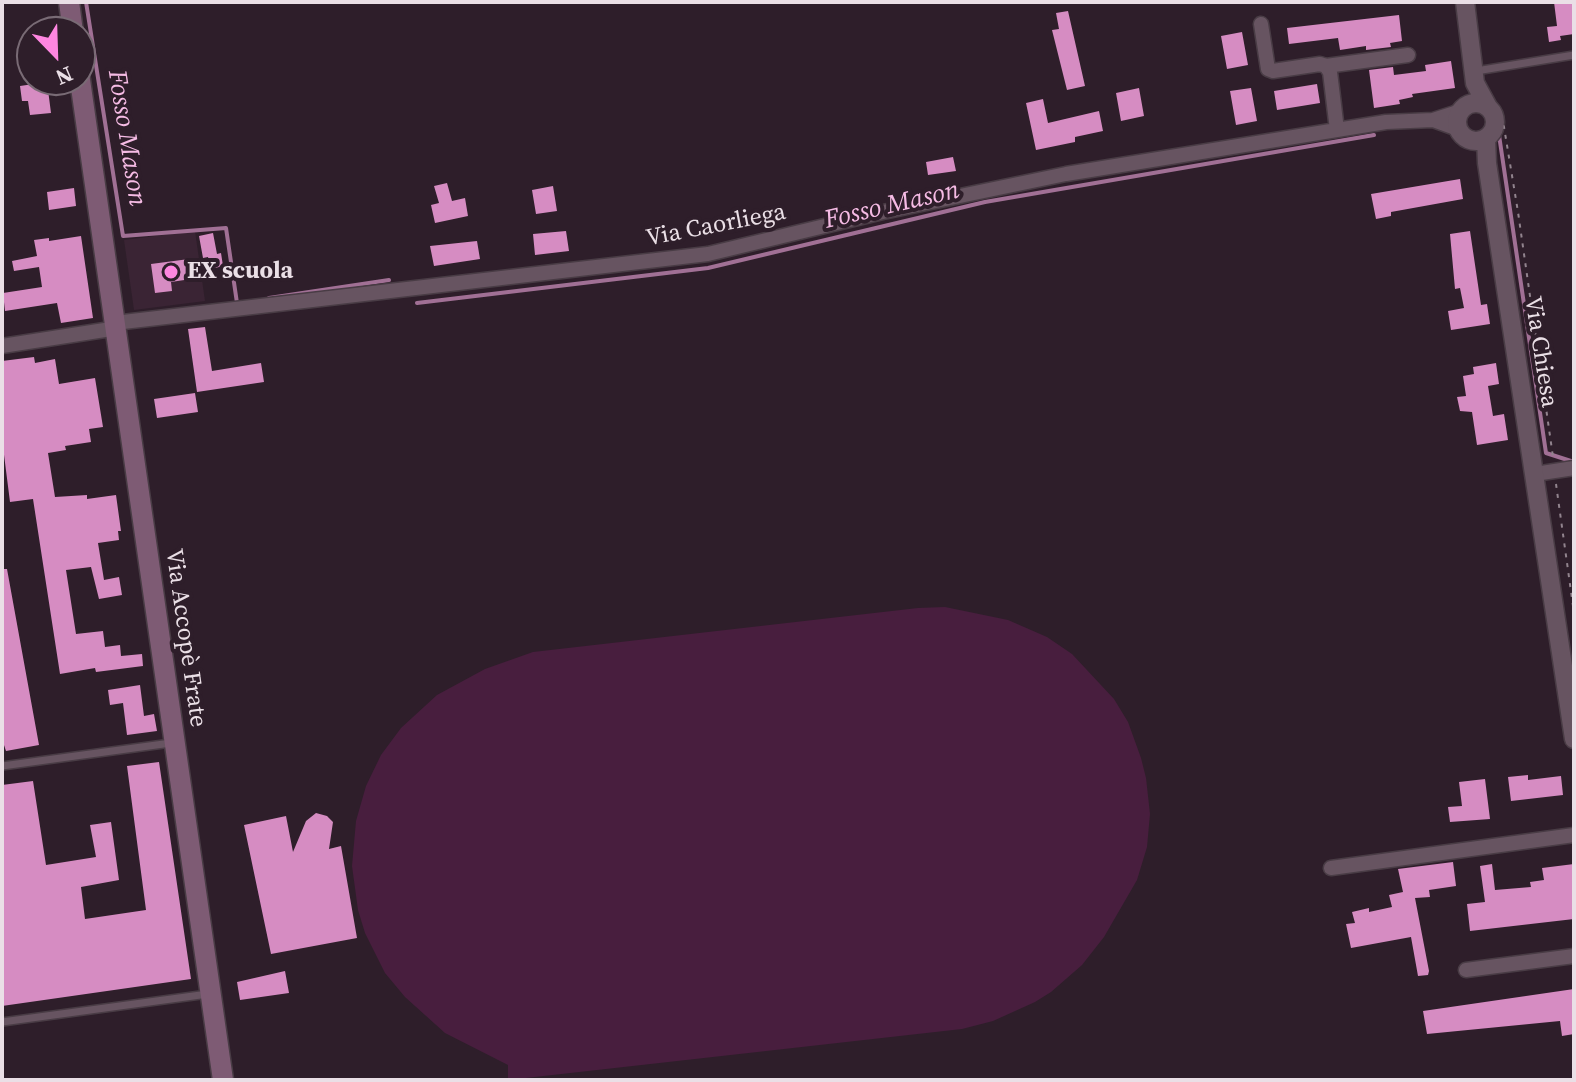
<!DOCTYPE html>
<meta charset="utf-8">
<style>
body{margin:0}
#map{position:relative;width:1576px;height:1082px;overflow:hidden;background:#2e1e2a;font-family:"Source Serif 4",serif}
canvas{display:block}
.frame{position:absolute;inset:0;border:4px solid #eadfe6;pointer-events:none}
.north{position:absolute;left:16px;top:16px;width:80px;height:80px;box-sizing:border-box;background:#2e1e2a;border:2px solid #796b75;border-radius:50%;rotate:157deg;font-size:22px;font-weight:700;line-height:32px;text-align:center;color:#eadfe6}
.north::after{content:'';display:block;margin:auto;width:28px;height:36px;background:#fe86e0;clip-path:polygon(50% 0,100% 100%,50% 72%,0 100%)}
</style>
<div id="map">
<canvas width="1576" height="1082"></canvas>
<div class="frame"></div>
<div class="north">N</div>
</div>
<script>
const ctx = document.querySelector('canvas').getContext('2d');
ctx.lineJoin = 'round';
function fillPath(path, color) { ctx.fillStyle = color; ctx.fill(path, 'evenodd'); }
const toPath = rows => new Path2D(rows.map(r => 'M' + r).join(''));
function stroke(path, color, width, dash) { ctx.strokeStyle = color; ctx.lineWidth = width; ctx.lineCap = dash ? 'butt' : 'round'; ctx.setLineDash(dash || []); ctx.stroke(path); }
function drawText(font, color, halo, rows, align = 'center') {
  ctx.font = font + ' "Source Serif 4",serif'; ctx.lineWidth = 8; ctx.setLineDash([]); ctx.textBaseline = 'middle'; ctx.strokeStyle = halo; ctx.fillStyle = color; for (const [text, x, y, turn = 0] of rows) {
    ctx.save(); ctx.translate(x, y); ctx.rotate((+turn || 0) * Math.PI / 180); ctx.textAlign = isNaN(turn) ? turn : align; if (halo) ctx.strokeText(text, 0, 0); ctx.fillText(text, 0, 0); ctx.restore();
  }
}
fillPath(toPath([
 [195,231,205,301,134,310,124,240]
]), '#3a2434');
fillPath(toPath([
 [945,607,1008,620,1047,637,1072,654,1114,699,1128,722,1141,758,1146,778,1150,814,1147,847,1137,880,1104,937,1082,965,1051,992,1035,1002,993,1021,962,1029,508,1080,508,1065,445,1033,405,997,385,973,365,933,358,910,352,866,356,821,366,786,381,755,401,728,437,695,485,669,533,652,918,608]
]), '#481e3e');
stroke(toPath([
 [86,2,123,236,226,228,237,303,241,302],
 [1499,135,1546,453,1574,462],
 [269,298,389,280],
 [417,303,708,268,985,202,1374,135]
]), '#a17095', 4);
fillPath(toPath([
 [1554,2,1574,2,1574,34,1560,36,1561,40,1549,42,1547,27,1557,26],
 [1068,11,1085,86,1067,90,1052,30,1059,29,1056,13],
 [1399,15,1402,41,1390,43,1391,47,1366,50,1366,46,1340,50,1338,38,1289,44,1287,28],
 [1242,32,1248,65,1227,69,1221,36],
 [1451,61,1455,88,1412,94,1413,97,1399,100,1400,104,1374,108,1369,70,1393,67,1394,75,1426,71,1425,65],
 [47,82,51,113,30,115,28,101,22,101,20,86],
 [1317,84,1320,103,1277,110,1274,91],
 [1139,88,1144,116,1121,121,1116,93],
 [1251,88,1257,121,1236,125,1230,91],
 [1043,99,1048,123,1099,111,1103,131,1075,137,1075,142,1036,150,1026,103],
 [953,157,956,171,928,175,926,162],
 [1460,179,1463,199,1391,212,1391,216,1376,219,1371,194],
 [447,183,452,201,465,198,468,216,435,223,431,205,439,203,434,186],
 [553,186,557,211,536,214,532,190],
 [74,188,76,206,49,210,47,192],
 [566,231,569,251,535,255,533,234],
 [1470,231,1481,305,1487,304,1490,324,1451,330,1448,311,1464,308,1460,288,1455,289,1450,234],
 [213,233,217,254,221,253,223,266,211,269,208,257,203,258,199,236],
 [81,236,93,318,61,323,57,303,5,311,3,293,42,287,39,267,14,271,12,261,37,256,34,240,49,238,49,241],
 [477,241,480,259,434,266,430,246],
 [189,259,191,279,171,282,172,291,155,293,151,264],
 [205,327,212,371,261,363,264,382,197,392,188,329],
 [34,357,35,363,55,359,59,384,95,378,103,427,89,429,91,442,65,446,66,450,48,453,55,497,87,495,87,499,116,495,121,531,118,531,119,540,98,543,104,580,119,577,122,595,99,599,91,567,66,570,76,634,103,631,105,647,120,645,121,656,142,654,143,666,96,672,95,668,60,674,33,499,10,502,2,439,2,361],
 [1496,363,1499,384,1488,386,1493,416,1504,414,1508,440,1477,445,1472,412,1460,411,1457,397,1466,396,1463,376,1474,374,1473,367],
 [195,393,198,412,157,418,154,399],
 [2,569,7,569,39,745,6,751,2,739],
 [140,685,144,716,154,714,157,731,127,735,123,703,110,705,108,690],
 [159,762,191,979,2,1006,2,785,33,781,46,865,96,857,90,825,111,822,119,880,81,887,85,919,146,910,127,766],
 [1528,775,1528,780,1561,776,1563,795,1511,801,1508,777],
 [1485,779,1490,819,1450,822,1448,807,1462,806,1459,782],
 [316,813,327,816,333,822,329,849,341,846,357,938,271,954,244,825,286,816,293,852,306,821],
 [1453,862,1456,886,1429,890,1430,897,1415,898,1429,971,1428,975,1418,976,1411,937,1351,948,1346,924,1355,923,1352,912,1369,908,1369,912,1392,907,1389,895,1403,892,1398,869],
 [1492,864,1495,890,1531,887,1530,882,1544,880,1542,868,1574,864,1574,889,1572,890,1574,919,1470,931,1467,904,1485,902,1480,866],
 [285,971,289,993,240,1000,237,982],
 [1574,989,1574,1034,1562,1036,1560,1021,1427,1034,1423,1011]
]), '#d68cc2');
const service = toPath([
 [1476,71,1574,55],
 [2,766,171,743],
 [2,1022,208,994]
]);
const minor = toPath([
 [1261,24,1268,69,1273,71,1320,64,1326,66,1330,72,1337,130],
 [1326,66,1408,55],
 [1433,120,1458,129],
 [2,346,111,329,123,322,708,254,883,212,1066,174,1386,122,1433,120,1461,111],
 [1535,474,1574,468],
 [1331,868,1574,835],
 [1466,970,1574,956]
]);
const tertiary = toPath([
 [1465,2,1475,83,1488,107],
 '1457 122a19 19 0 1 1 38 0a19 19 0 1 1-38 0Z',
 [1486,139,1487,163,1574,739]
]);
const secondary = toPath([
 [69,2,73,32],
 [80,80,223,1080]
]);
stroke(service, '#493c45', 10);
stroke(minor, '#493c45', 17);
stroke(tertiary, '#493c45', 21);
stroke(secondary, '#493c45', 23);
stroke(toPath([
 [1499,116,1504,127,1518,212,1553,457],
 [1556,484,1574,613]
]), '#92848e', 2, [4, 6]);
stroke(service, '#675461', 7);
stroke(minor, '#675461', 14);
stroke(tertiary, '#675461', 18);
stroke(secondary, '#7e5b74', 20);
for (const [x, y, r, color] of [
 [171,272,8,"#fe86e0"]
]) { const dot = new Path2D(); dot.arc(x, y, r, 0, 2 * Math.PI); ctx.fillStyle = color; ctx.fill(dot); stroke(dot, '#2e1e2a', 3); }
drawText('24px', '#eadfe6', '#2e1e2a', [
 ["Via Caorliega",716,226,-11],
 ["Via Chiesa",1540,352,81],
 ["Via Accopè Frate",185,638,82]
]);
drawText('bold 24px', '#eadfe6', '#2e1e2a', [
 ["EX scuola",187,272]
], 'left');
drawText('italic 26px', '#f5bbe4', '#2e1e2a', [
 ["Fosso Mason",126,138,81],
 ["Fosso Mason",892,206,-13]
]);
</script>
